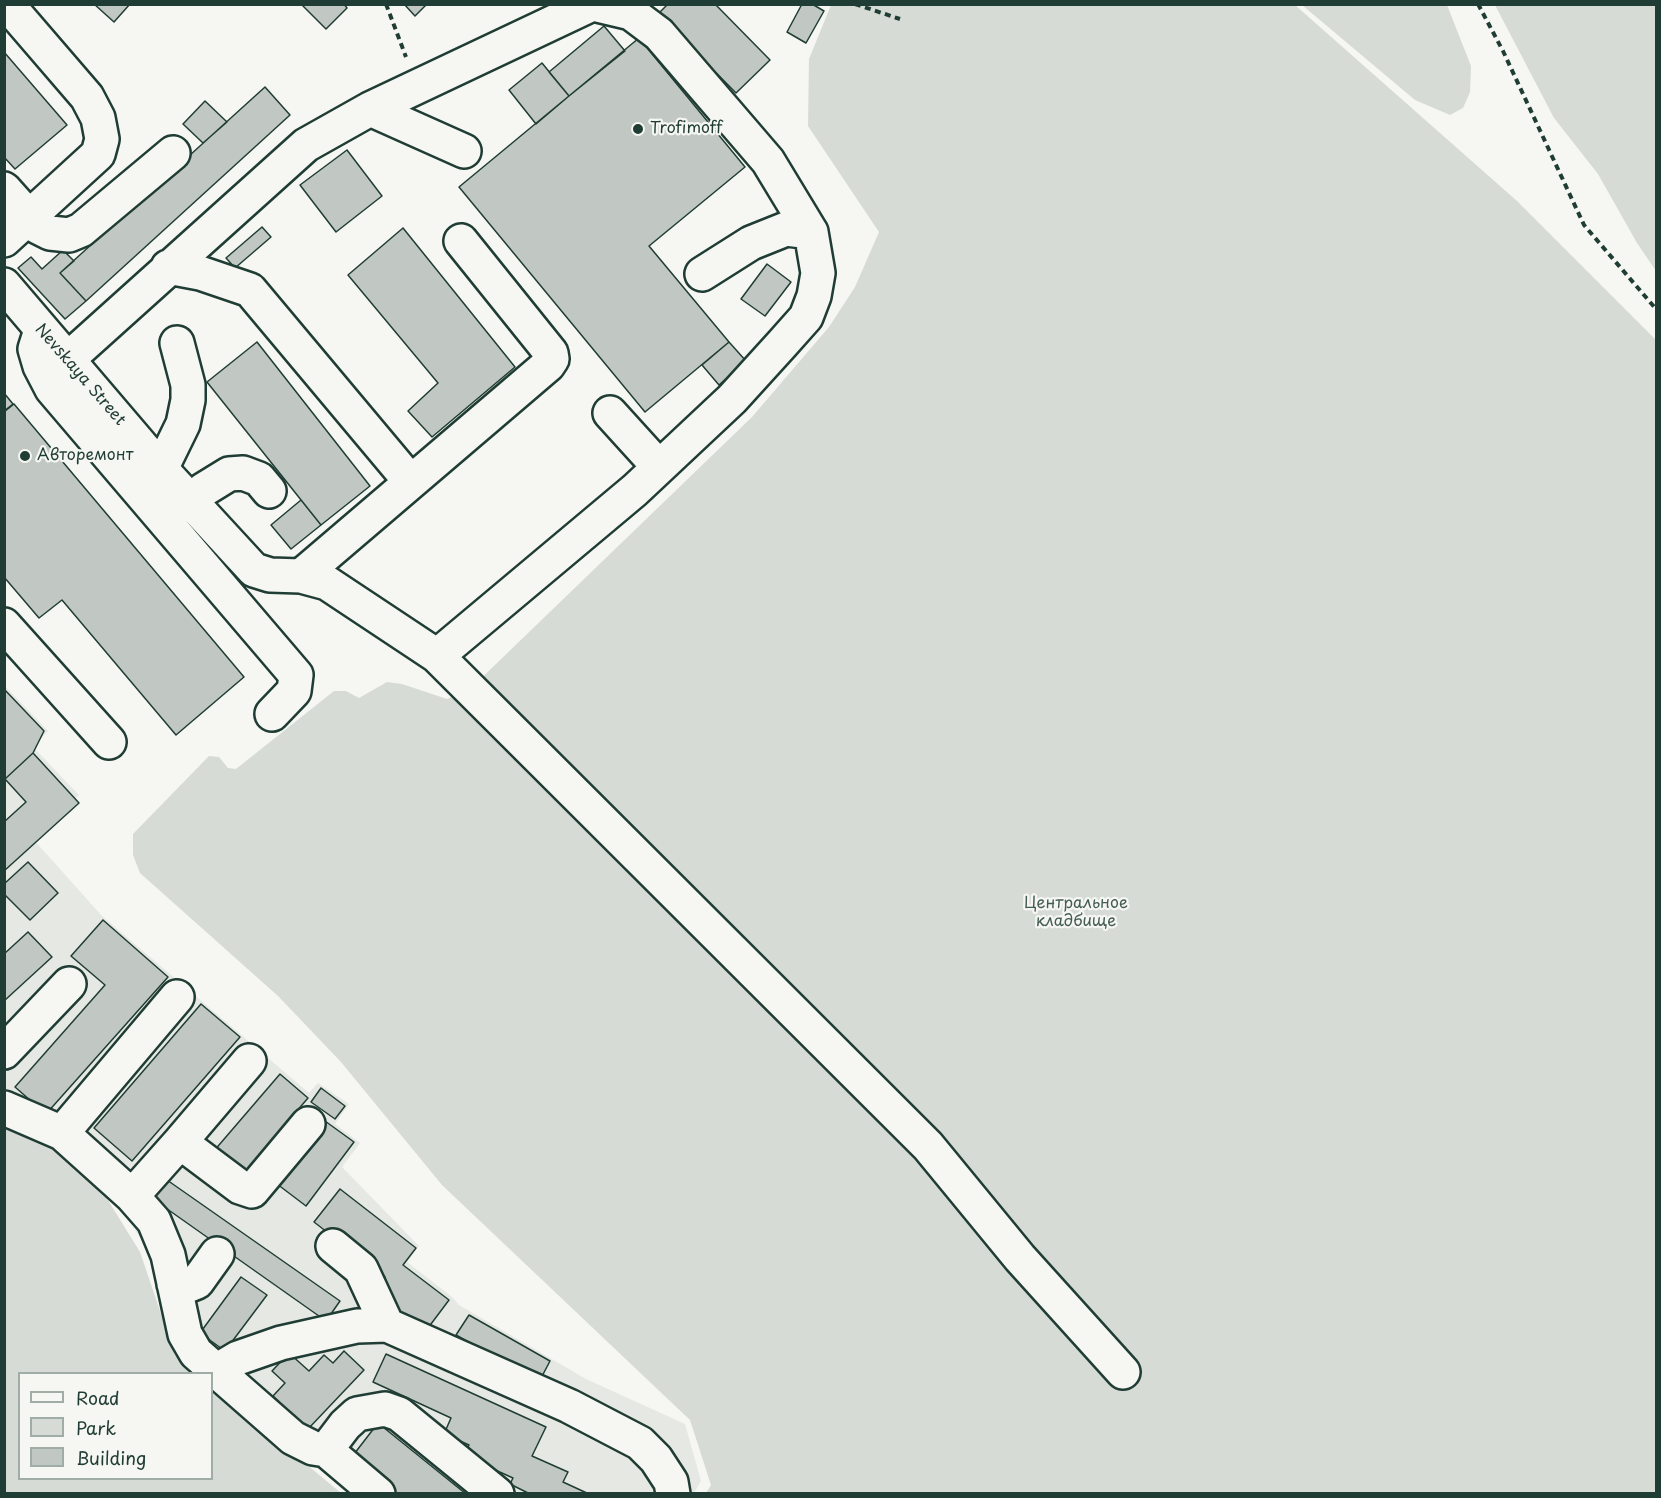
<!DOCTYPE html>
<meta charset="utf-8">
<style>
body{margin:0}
#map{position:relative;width:1661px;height:1498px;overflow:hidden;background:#f6f6f2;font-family:"Playpen Sans",sans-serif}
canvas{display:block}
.frame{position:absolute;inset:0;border:6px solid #1f3d34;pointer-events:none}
.legend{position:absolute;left:18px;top:1372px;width:195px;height:108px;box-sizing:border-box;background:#f6f6f2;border:2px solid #a0aca6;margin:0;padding:8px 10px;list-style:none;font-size:18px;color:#1f3d34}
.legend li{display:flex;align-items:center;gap:12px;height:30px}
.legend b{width:30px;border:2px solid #a0aca6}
</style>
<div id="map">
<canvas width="1661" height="1498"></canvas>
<div class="frame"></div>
<ul class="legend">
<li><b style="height:8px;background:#f6f6f2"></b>Road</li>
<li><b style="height:16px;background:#d6dbd6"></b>Park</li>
<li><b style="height:16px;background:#c1c8c3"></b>Building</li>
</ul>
</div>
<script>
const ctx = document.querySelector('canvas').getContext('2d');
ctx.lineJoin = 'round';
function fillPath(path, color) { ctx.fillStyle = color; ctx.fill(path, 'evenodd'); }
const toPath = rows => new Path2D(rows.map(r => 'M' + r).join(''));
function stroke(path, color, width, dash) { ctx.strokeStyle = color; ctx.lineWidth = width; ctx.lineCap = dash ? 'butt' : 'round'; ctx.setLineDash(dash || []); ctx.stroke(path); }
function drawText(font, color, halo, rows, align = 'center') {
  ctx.font = font + ' "Playpen Sans",sans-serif'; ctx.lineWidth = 4.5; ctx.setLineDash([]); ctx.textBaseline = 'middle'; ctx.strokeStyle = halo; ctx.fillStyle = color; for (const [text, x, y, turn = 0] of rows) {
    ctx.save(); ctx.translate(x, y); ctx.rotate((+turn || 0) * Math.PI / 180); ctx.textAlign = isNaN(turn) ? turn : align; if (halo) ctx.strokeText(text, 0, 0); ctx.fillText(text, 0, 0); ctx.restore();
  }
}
fillPath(toPath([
 [4,685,48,731,33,747,79,795,33,839,102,916,309,1093,318,1083,349,1104,335,1124,360,1143,342,1167,419,1246,407,1262,452,1297,459,1305,586,1379,685,1424,701,1481,694,1493,350,1493,212,1379,168,1311,150,1254,114,1196,60,1142,5,1120]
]), '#e6e8e4');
fillPath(toPath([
 [831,5,1295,5,1517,201,1656,340,1656,1493,706,1493,711,1485,690,1420,442,1185,341,1062,278,996,140,873,133,855,133,834,209,756,219,757,228,768,236,769,334,691,346,691,359,698,387,682,402,684,447,699,469,690,752,417,829,327,855,287,879,232,808,126,809,59],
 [1302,5,1447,5,1471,66,1470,92,1463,108,1450,115,1415,100],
 [1495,5,1656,5,1656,271,1637,243,1598,174,1554,118],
 [4,1126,55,1146,106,1197,140,1252,175,1355,197,1373,20,1374,20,1478,212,1478,212,1386,341,1493,5,1493]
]), '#d6dbd6');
const building = toPath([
 [94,4,130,4,114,22,94,4],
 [301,4,344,4,347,8,326,29,301,4],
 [404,4,427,4,415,16,404,4],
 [668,4,715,4,770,60,736,93,658,14,668,4],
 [802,4,812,4,824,11,806,43,787,32,802,4],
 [604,26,625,51,569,96,549,72,604,26],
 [639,38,745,167,649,246,729,342,645,412,459,187,639,38],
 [4,52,67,125,15,169,4,157,4,52],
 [542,63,569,96,536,124,509,90,542,63],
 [265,87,290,115,86,301,60,273,265,87],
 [205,101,227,122,203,143,183,124,205,101],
 [347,150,382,196,336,232,300,185,347,150],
 [262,227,271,237,235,268,226,258,262,227],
 [403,228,515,367,432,437,408,411,438,383,348,275,403,228],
 [63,250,74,261,60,273,86,301,65,319,18,268,31,257,42,269,63,250],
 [767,264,791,282,765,316,741,299,767,264],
 [257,342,370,486,321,525,207,382,257,342],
 [729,342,746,361,719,385,702,365,729,342],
 [4,393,13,404,4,411,4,393],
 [14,404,244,677,176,735,62,600,39,618,4,577,4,412,14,404],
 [301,500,321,525,291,549,271,525,301,500],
 [4,689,44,731,33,753,5,779,4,689],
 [33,753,79,803,4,871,4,822,26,802,5,779,33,753],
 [28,862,58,893,30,920,4,894,4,884,28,862],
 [103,920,168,977,46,1114,15,1087,105,985,71,956,103,920],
 [28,932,52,957,4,1001,4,954,28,932],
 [201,1004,240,1037,132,1161,94,1128,201,1004],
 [280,1074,308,1098,241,1176,213,1152,280,1074],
 [321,1088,345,1106,335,1119,311,1102,321,1088],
 [325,1121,354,1142,306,1206,277,1184,325,1121],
 [167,1180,340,1301,326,1321,153,1199,167,1180],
 [340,1189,416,1248,403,1265,449,1300,425,1332,373,1292,385,1277,314,1222,340,1189],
 [241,1277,267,1295,225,1351,200,1333,241,1277],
 [469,1315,550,1361,539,1382,456,1335,469,1315],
 [344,1351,364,1370,308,1429,273,1396,285,1383,272,1371,289,1353,309,1371,324,1355,333,1363,344,1351],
 [386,1354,546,1427,532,1456,568,1472,563,1482,589,1494,530,1494,510,1484,513,1478,464,1456,469,1445,444,1434,451,1418,373,1382,386,1354],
 [378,1423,466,1494,396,1494,351,1458,378,1423]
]);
fillPath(building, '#c1c8c3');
stroke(building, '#1f3d34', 1.5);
const minor = toPath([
 [593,4,631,13,659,34,768,161,811,232],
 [370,109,464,151],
 [4,189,38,227,50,233,69,235,81,230,173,153],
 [4,240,98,154,102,139,98,118,87,97,7,4],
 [168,267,200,273,250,290,410,481],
 [4,285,161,469,254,570,270,575,301,576,327,583,437,656,635,490,732,399,782,344,806,317,814,296,818,273,811,232,786,229,751,243,702,274],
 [41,330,35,349,40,366,52,389,296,675,294,691,272,714],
 [67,360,306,145,370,109,592,4],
 [610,413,659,467],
 [161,469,183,424,188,400,188,385,177,343],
 [190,502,203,490,229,474,243,473,259,479,269,491],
 [301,576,548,365,552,359,551,353,461,241],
 [4,625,109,742],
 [437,656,928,1146,1020,1258,1123,1372],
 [4,1052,69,984],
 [4,1108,62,1133,132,1196,154,1221,168,1255,185,1334,196,1353,293,1438,313,1448,326,1450,378,1494],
 [62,1133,177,997],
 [180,1142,249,1061],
 [132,1196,180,1142,240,1187,252,1191,308,1124],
 [333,1246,361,1269,387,1325,569,1406,640,1443,656,1459,671,1482,673,1494],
 [174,1284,187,1286,197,1282,217,1254],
 [216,1371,238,1358,281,1343,357,1326,387,1325],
 [326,1450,345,1425,357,1414,385,1409,399,1414,497,1494]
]);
stroke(minor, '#1f3d34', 38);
stroke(toPath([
 [386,4,406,57],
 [855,4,900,19],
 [1478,4,1503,51,1584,225,1656,309]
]), '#1f3d34', 4, [6, 4.5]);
stroke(minor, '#f6f6f2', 33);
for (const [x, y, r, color] of [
 [638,129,6,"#1f3d34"],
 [25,456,6,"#1f3d34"]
]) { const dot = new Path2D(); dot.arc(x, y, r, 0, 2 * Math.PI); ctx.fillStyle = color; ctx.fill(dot); stroke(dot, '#f6f6f2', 2); }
drawText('16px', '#1f3d34', '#f6f6f2', [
 ["Trofimoff",650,129],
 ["Авторемонт",37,456]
], 'left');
drawText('16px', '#1f3d34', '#f6f6f2', [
 ["Nevskaya Street",80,375,49]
]);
drawText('16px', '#445d54', '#f6f6f2', [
 ["Центральное",1076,904],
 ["кладбище",1076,922]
]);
</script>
